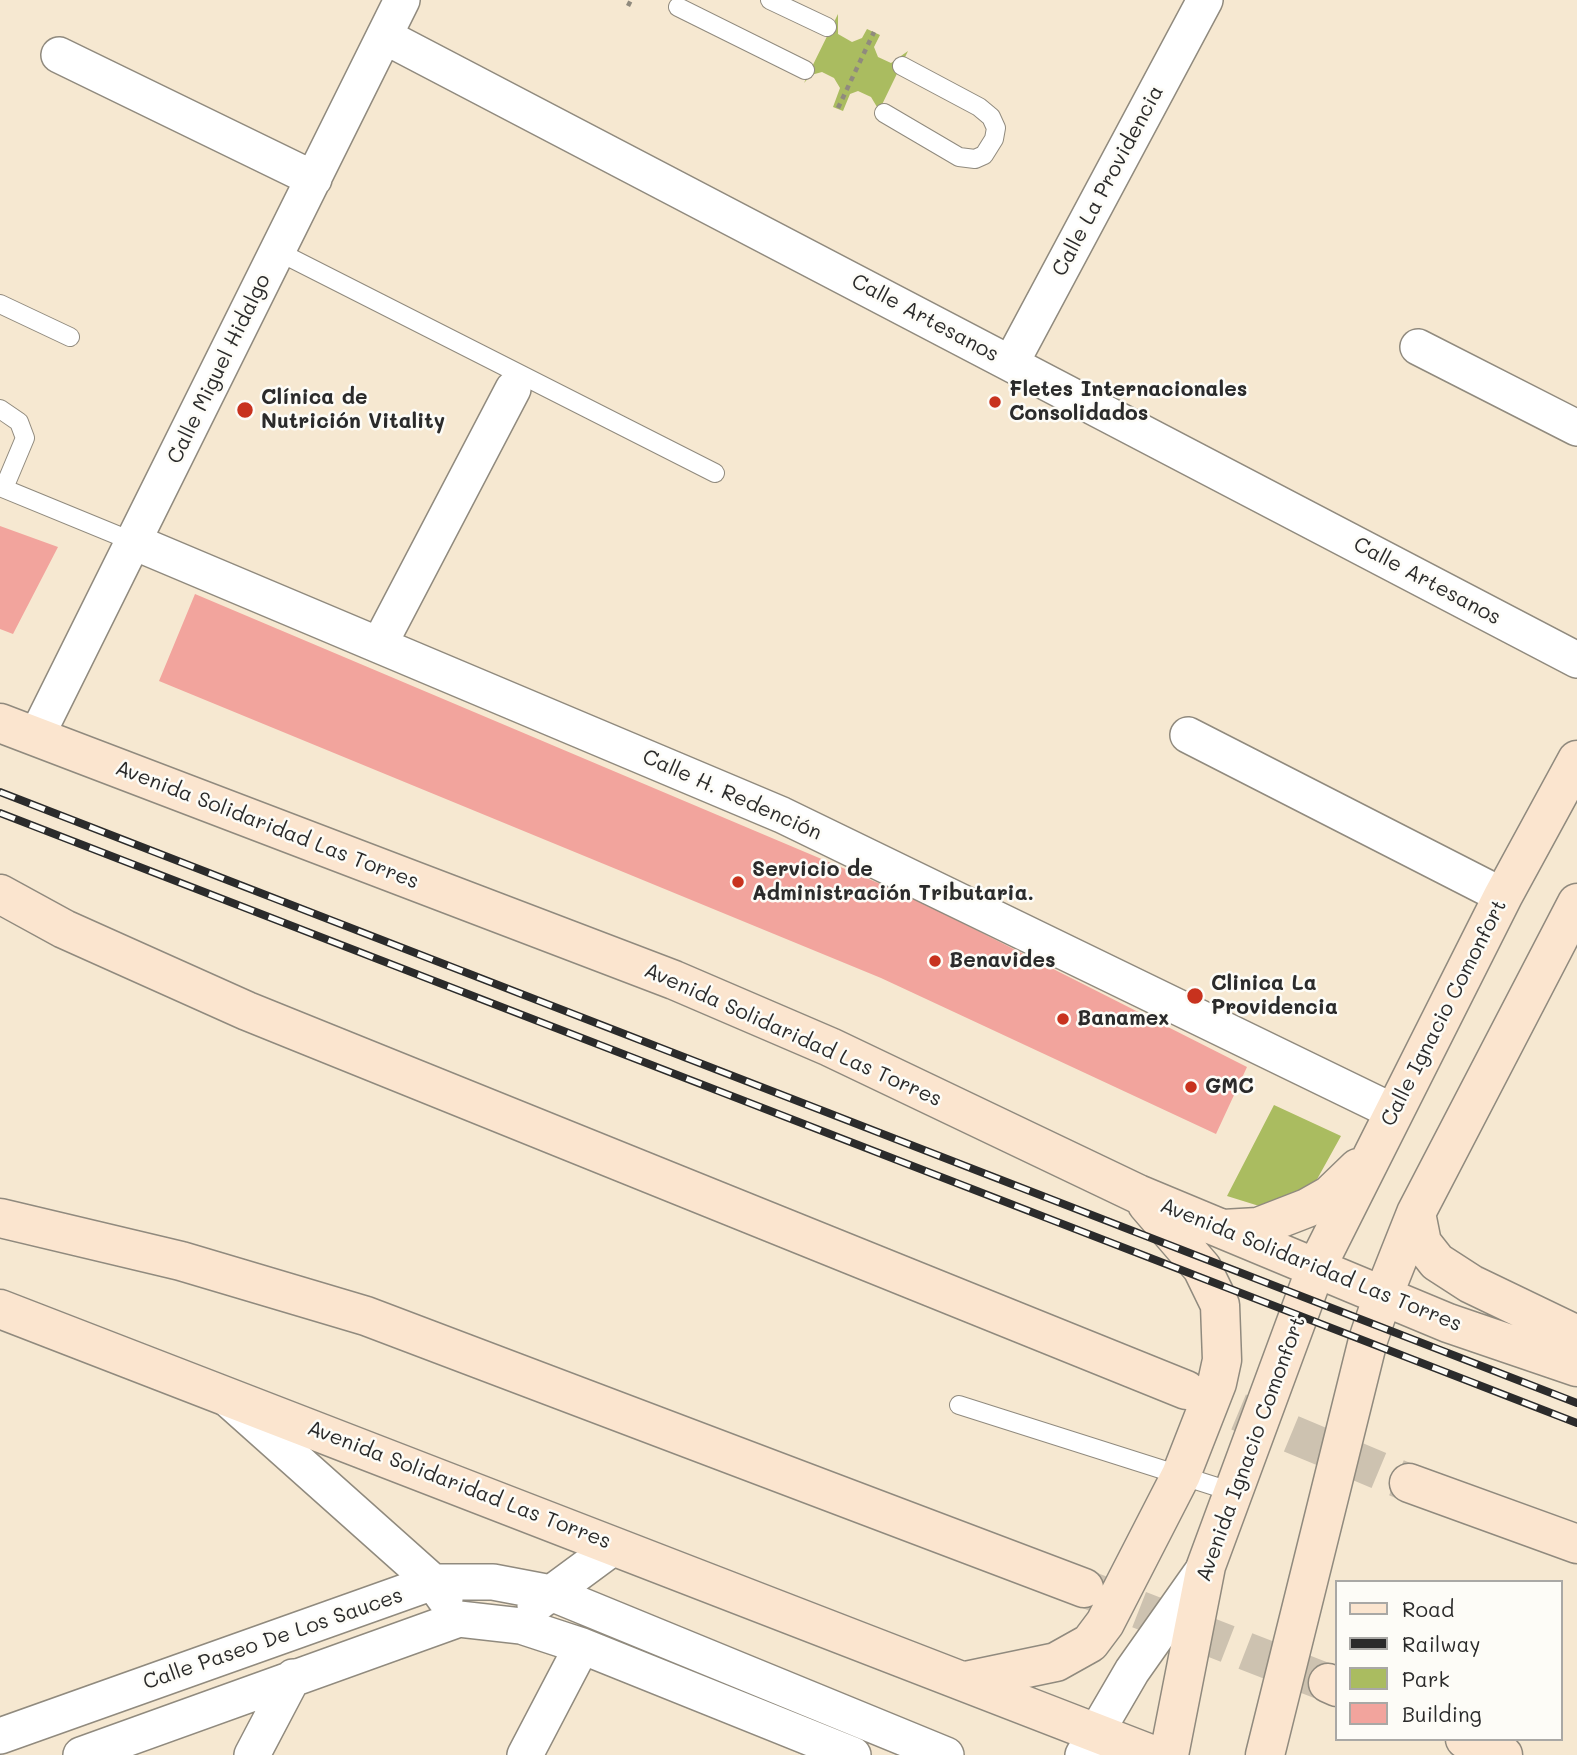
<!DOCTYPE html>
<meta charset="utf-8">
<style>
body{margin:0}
#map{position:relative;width:1577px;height:1755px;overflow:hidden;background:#f6e8d1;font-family:Mali,sans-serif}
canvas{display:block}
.legend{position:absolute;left:1335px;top:1580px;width:228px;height:161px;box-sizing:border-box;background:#fdfcf7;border:2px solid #a9a8a5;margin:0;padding:9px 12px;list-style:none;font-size:21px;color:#2b2b2b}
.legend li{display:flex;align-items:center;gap:14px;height:35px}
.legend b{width:35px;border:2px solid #a9a8a5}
</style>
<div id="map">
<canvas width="1577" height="1755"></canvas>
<ul class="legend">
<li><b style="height:9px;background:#fbe5cf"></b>Road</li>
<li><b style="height:9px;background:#2b2b2b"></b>Railway</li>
<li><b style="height:19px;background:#aabc60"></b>Park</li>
<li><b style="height:19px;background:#f2a49d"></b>Building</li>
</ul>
</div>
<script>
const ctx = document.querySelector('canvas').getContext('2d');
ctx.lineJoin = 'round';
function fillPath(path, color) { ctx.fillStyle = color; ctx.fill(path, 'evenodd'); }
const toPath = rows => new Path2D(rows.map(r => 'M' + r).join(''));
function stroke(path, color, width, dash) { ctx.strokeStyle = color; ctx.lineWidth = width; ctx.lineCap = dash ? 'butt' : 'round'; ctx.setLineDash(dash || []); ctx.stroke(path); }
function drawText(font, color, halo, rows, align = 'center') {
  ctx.font = font + ' Mali,sans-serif'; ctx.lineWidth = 5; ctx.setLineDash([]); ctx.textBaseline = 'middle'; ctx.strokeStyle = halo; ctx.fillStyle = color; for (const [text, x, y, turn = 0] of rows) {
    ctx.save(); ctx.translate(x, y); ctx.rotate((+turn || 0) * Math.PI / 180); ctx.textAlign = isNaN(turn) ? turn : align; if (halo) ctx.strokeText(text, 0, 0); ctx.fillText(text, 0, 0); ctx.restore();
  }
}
fillPath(toPath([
 [838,14,838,34,852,42,862,38,867,29,880,35,874,47,878,57,891,63,908,51,875,119,877,107,871,97,858,91,850,94,843,111,833,107,840,88,834,78,822,72,811,75,804,83],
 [1274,1105,1341,1136,1310,1192,1272,1210,1227,1196]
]), '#aabc60');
fillPath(toPath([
 [0,526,58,547,13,634,0,629],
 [195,594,909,896,1247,1067,1216,1134,881,978,159,681]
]), '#f2a49d');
stroke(toPath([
 [1186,1390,1409,1483],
 [1086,1589,1328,1683]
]), '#cdc2b0', 38, [38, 19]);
const lane = toPath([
 [770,0,827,27],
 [678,7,805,70],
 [884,113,959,157,975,159,984,155,994,139,996,128,991,117,979,107,902,66],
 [277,251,715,473],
 [0,304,70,337],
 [0,409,19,422,25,438,4,488],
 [0,487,134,542],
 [959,1405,1233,1492]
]);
const street = toPath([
 [384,36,1577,660],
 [59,55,314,179],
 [1418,347,1577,428],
 [1011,363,1205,0],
 [134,542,782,815,1394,1112],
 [379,645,513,389],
 [1188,735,1503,896],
 [36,737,402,0],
 [229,1400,433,1582,445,1599],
 [535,1605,615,1546],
 [0,1736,433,1582,493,1582,551,1593,946,1755],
 [81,1755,459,1619,521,1626,582,1646,853,1755],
 [252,1755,293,1677],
 [525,1755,582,1646],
 [1083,1755,1132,1671,1206,1566]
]);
const secondary = toPath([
 [0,723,674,980,830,1047,1138,1194,1448,1323,1577,1367],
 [0,894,64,929,247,1011,1186,1390],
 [1416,1213,1422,1243,1437,1262,1471,1284,1577,1335],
 [0,1218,181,1261,366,1316,1084,1588],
 [1223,1229,1258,1227,1307,1208,1330,1195,1358,1168],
 [0,1309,1153,1755],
 [1409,1483,1577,1544],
 [965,1681,1056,1662,1090,1643,1105,1623,1181,1475,1217,1383,1222,1360,1220,1305,1202,1268,1147,1204],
 [1328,1683,1337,1687],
 [1465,1739,1503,1755],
 [1169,1755,1206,1566,1316,1268,1503,896,1577,760],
 [1265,1755,1368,1340,1383,1296,1416,1213,1577,903]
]);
stroke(lane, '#908a7e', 20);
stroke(street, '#908a7e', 38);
stroke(secondary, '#908a7e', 41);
stroke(toPath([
 [628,6,631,0]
]), '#908a7e', 4.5, [5, 5]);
stroke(lane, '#fff', 18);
stroke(street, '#fff', 35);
stroke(secondary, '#fbe5cf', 38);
const rail = toPath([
 [0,792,1577,1403],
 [0,813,1577,1423]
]);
stroke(rail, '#2b2b2b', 8);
stroke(rail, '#fdfcf7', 5, [16]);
stroke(toPath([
 [838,108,874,32]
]), '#908a7e', 4.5, [5, 5]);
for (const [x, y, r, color] of [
 [995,402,7,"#c8321e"],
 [245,410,9,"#c8321e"],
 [738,882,7,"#c8321e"],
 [935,961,7,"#c8321e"],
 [1195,996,9,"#c8321e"],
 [1063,1019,7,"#c8321e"],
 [1191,1087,7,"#c8321e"]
]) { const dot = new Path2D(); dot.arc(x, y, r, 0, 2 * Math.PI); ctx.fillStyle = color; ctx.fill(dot); stroke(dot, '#fdfcf7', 2.5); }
drawText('21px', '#2b2b2b', '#fdfcf7', [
 ["Calle La Providencia",1108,181,-62],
 ["Calle Artesanos",925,318,28],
 ["Calle Miguel Hidalgo",219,369,-64],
 ["Calle Artesanos",1427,581,28],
 ["Calle H. Redención",732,795,24],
 ["Avenida Solidaridad Las Torres",267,825,21],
 ["Calle Ignacio Comonfort",1444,1013,-63],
 ["Avenida Solidaridad Las Torres",793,1035,24],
 ["Avenida Solidaridad Las Torres",1311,1265,22],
 ["Avenida Ignacio Comonfort",1251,1449,-70],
 ["Avenida Solidaridad Las Torres",459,1485,21],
 ["Calle Paseo De Los Sauces",273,1639,-19]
]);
drawText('bold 21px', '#2b2b2b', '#fdfcf7', [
 ["Fletes Internacionales",1009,390],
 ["Consolidados",1009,414],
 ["Clínica de",261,398],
 ["Nutrición Vitality",261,422],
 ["Servicio de",752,870],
 ["Administración Tributaria.",752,894],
 ["Benavides",949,961],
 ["Clinica La",1211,984],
 ["Providencia",1211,1008],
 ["Banamex",1077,1019],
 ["GMC",1205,1087]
], 'left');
</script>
